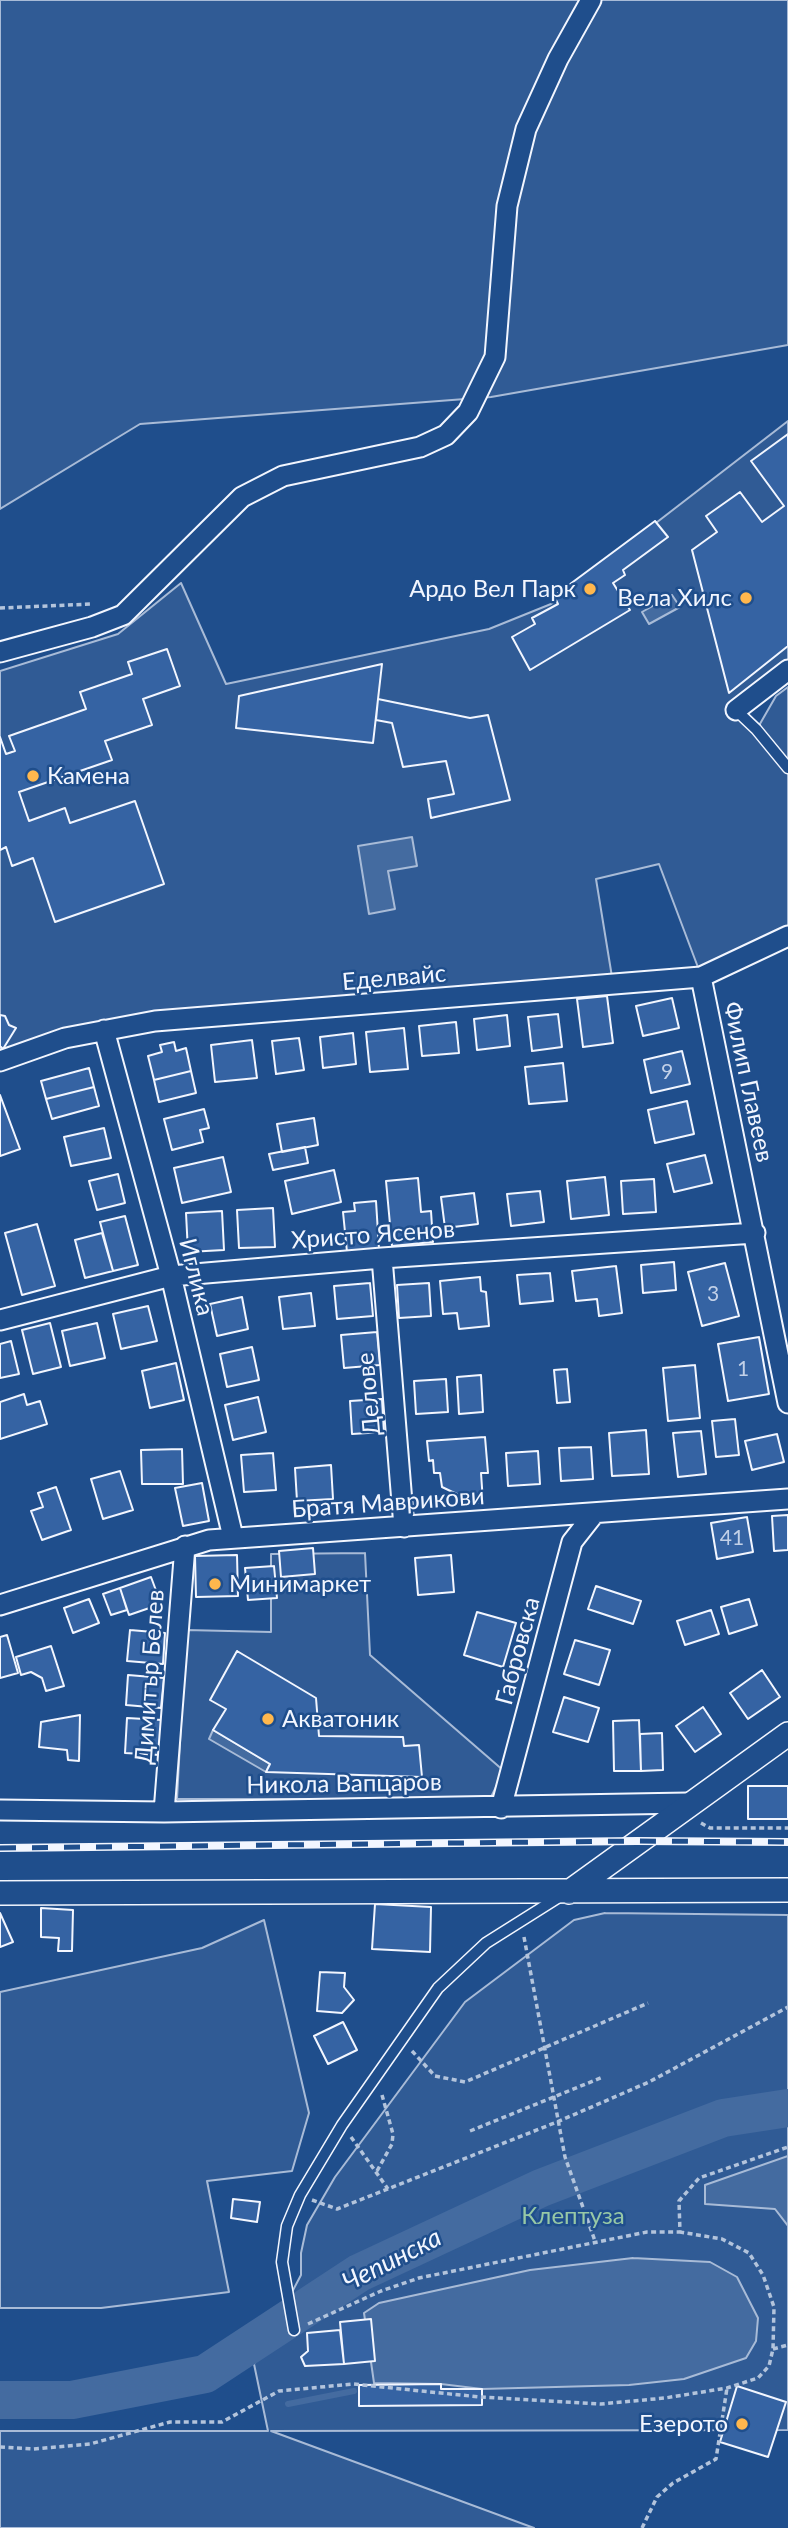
<!DOCTYPE html>
<meta charset="utf-8">
<style>
body{margin:0}
canvas{display:block;background:#1f4e8c}
</style>
<canvas width="788" height="2528"></canvas>
<script>
const ctx = document.querySelector('canvas').getContext('2d');
ctx.lineJoin = 'round';
function fillPath(path, color) { ctx.fillStyle = color; ctx.fill(path, 'evenodd'); }
const toPath = rows => new Path2D(rows.map(r => 'M' + r).join(''));
function stroke(path, color, width, dash) { ctx.strokeStyle = color; ctx.lineWidth = width; ctx.lineCap = dash ? 'butt' : 'round'; ctx.setLineDash(dash || []); ctx.stroke(path); }
function drawText(font, color, halo, rows, align = 'center') {
  ctx.font = font + ' Lato,sans-serif'; ctx.lineWidth = 5; ctx.setLineDash([]); ctx.textBaseline = 'middle'; ctx.strokeStyle = halo; ctx.fillStyle = color; for (const [text, x, y, turn = 0] of rows) {
    ctx.save(); ctx.translate(x, y); ctx.rotate((+turn || 0) * Math.PI / 180); ctx.textAlign = isNaN(turn) ? turn : align; if (halo) ctx.strokeText(text, 0, 0); ctx.fillText(text, 0, 0); ctx.restore();
  }
}
const built = toPath([
 [0,0,788,0,788,345,491,397,140,424,0,509,0,0],
 [788,421,788,670,736,710,757,729,776,696,788,687,788,932,699,970,659,864,596,879,612,977,174,1014,0,1054,0,671,118,634,181,583,226,684,489,629,551,604,788,421],
 [365,1553,370,1655,504,1771,490,1799,177,1799,186,1630,271,1632,271,1554,365,1553],
 [605,1913,788,1915,788,2430,271,2431,534,2528,0,2528,0,2431,268,2431,254,2364,301,2275,301,2253,307,2225,335,2177,465,2002,574,1920,605,1913],
 [264,1920,309,2113,292,2171,207,2181,229,2292,101,2308,0,2308,0,1992,202,1948,264,1920]
]);
fillPath(built, '#305b95');
stroke(built, '#a8bbd7', 2);
const water = toPath([
 [672,595,680,607,649,624,642,612,672,595],
 [412,837,417,866,388,871,395,909,369,914,358,846,412,837],
 [213,1730,270,1764,266,1772,209,1739,213,1730],
 [788,2156,788,2226,775,2209,705,2204,705,2185,788,2156],
 [633,2258,710,2262,737,2277,758,2318,756,2341,746,2358,684,2379,629,2385,482,2389,441,2384,374,2383,364,2313,379,2303,530,2270,633,2258]
]);
fillPath(water, '#446ba0');
stroke(water, '#a8bbd7', 2);
stroke(toPath([
 [288,2404,354,2391]
]), '#446ba0', 6);
stroke(toPath([
 [0,2400,72,2400,205,2374,359,2273,541,2188,723,2118,788,2108]
]), '#446ba0', 38);
const building = toPath([
 [788,434,788,646,729,693,692,550,717,532,706,516,740,492,762,522,784,506,751,461,788,434],
 [655,521,668,537,623,570,625,575,613,583,630,610,530,670,512,637,535,624,532,618,558,604,554,596,655,521],
 [167,649,180,686,143,699,152,725,105,741,112,760,19,792,29,821,65,808,70,823,135,801,164,884,55,922,33,858,12,866,6,847,0,850,0,737,6,754,15,751,9,736,86,709,80,692,132,674,128,662,167,649],
 [382,664,373,743,236,728,239,696,382,664],
 [378,699,470,718,488,715,510,800,431,818,428,799,454,794,446,761,403,767,392,723,376,720,378,699],
 [607,996,613,1043,583,1047,577,999,607,996],
 [672,998,679,1028,643,1036,636,1006,672,998],
 [558,1014,562,1047,532,1051,528,1017,558,1014],
 [0,1015,5,1016,9,1025,16,1028,3,1049,0,1046,0,1015],
 [507,1015,510,1046,477,1050,474,1019,507,1015],
 [456,1022,459,1053,422,1056,419,1026,456,1022],
 [404,1028,408,1069,370,1072,366,1032,404,1028],
 [353,1033,356,1064,323,1068,320,1037,353,1033],
 [299,1038,304,1070,276,1074,272,1041,299,1038],
 [252,1040,257,1078,215,1082,211,1045,252,1040],
 [174,1042,176,1051,186,1048,191,1071,154,1080,148,1056,162,1052,160,1045,174,1042],
 [682,1051,690,1084,651,1093,644,1060,682,1051],
 [563,1063,567,1101,529,1104,525,1067,563,1063],
 [89,1068,94,1087,46,1099,41,1081,89,1068],
 [191,1071,196,1093,159,1102,154,1080,191,1071],
 [94,1087,99,1106,52,1119,46,1099,94,1087],
 [0,1095,20,1149,0,1156,0,1095],
 [687,1101,694,1134,655,1143,648,1110,687,1101],
 [204,1109,209,1128,200,1130,203,1142,172,1150,164,1119,204,1109],
 [314,1118,318,1145,282,1152,277,1124,314,1118],
 [104,1128,111,1158,71,1166,64,1137,104,1128],
 [305,1147,308,1163,273,1170,269,1154,305,1147],
 [705,1155,712,1183,674,1192,667,1164,705,1155],
 [223,1157,231,1192,182,1203,174,1168,223,1157],
 [334,1170,341,1202,292,1214,285,1181,334,1170],
 [118,1174,125,1203,97,1210,89,1181,118,1174],
 [605,1177,609,1215,571,1219,567,1181,605,1177],
 [418,1178,421,1212,431,1211,433,1242,392,1246,386,1181,418,1178],
 [654,1179,656,1212,623,1214,621,1181,654,1179],
 [540,1191,544,1222,511,1226,507,1194,540,1191],
 [474,1193,478,1224,445,1228,441,1197,474,1193],
 [376,1201,379,1249,347,1252,343,1212,355,1211,354,1203,376,1201],
 [273,1208,275,1247,239,1248,237,1210,273,1208],
 [222,1211,224,1250,188,1252,186,1213,222,1211],
 [125,1216,138,1265,113,1271,100,1222,125,1216],
 [37,1224,55,1286,22,1295,5,1233,37,1224],
 [102,1233,113,1271,85,1278,75,1240,102,1233],
 [674,1262,676,1290,643,1293,641,1265,674,1262],
 [725,1263,739,1316,702,1326,688,1272,725,1263],
 [616,1266,622,1313,599,1316,597,1299,576,1301,572,1271,616,1266],
 [550,1273,553,1301,520,1304,517,1275,550,1273],
 [480,1277,481,1291,486,1292,489,1326,459,1329,457,1313,443,1314,440,1281,480,1277],
 [370,1283,373,1316,337,1319,334,1286,370,1283],
 [429,1283,431,1316,399,1318,397,1285,429,1283],
 [311,1293,315,1326,283,1329,279,1297,311,1293],
 [242,1297,248,1329,217,1336,210,1304,242,1297],
 [148,1306,157,1341,121,1349,113,1314,148,1306],
 [50,1323,61,1367,33,1374,22,1330,50,1323],
 [97,1323,105,1358,70,1366,62,1331,97,1323],
 [377,1332,380,1365,344,1368,341,1335,377,1332],
 [759,1337,769,1394,728,1401,718,1344,759,1337],
 [11,1341,19,1374,0,1378,0,1344,11,1341],
 [252,1347,259,1380,227,1387,220,1354,252,1347],
 [176,1363,184,1400,150,1408,142,1371,176,1363],
 [695,1365,700,1418,668,1421,663,1368,695,1365],
 [567,1369,570,1402,557,1403,554,1370,567,1369],
 [481,1375,483,1412,459,1414,457,1377,481,1375],
 [446,1379,448,1412,416,1414,414,1381,446,1379],
 [24,1394,27,1405,40,1401,47,1424,0,1439,0,1402,24,1394],
 [258,1397,266,1432,233,1440,225,1405,258,1397],
 [382,1399,384,1432,352,1434,350,1401,382,1399],
 [735,1419,739,1455,716,1457,712,1421,735,1419],
 [646,1430,649,1474,612,1476,609,1433,646,1430],
 [701,1431,706,1474,678,1477,673,1433,701,1431],
 [777,1434,784,1462,752,1470,745,1441,777,1434],
 [485,1437,488,1473,481,1473,483,1502,461,1504,461,1496,442,1487,440,1473,434,1473,433,1460,429,1461,427,1441,485,1437],
 [591,1447,593,1479,561,1481,559,1448,591,1447],
 [182,1449,183,1484,142,1484,141,1450,182,1449],
 [538,1451,540,1484,508,1486,506,1453,538,1451],
 [273,1453,276,1490,244,1492,241,1455,273,1453],
 [331,1465,333,1499,297,1501,295,1468,331,1465],
 [120,1471,133,1510,103,1519,91,1479,120,1471],
 [202,1483,209,1521,183,1526,175,1488,202,1483],
 [56,1487,71,1530,42,1540,31,1511,43,1507,38,1493,56,1487],
 [788,1515,788,1550,774,1551,772,1516,788,1515],
 [747,1517,753,1552,717,1559,711,1523,747,1517],
 [313,1548,315,1574,281,1577,279,1551,313,1548],
 [237,1555,238,1596,196,1597,195,1556,237,1555],
 [451,1555,454,1592,418,1595,415,1558,451,1555],
 [274,1566,277,1598,248,1600,245,1568,274,1566],
 [151,1577,161,1604,129,1615,120,1588,151,1577],
 [596,1586,641,1601,633,1624,588,1609,596,1586],
 [120,1588,127,1610,111,1615,103,1594,120,1588],
 [89,1599,99,1623,73,1633,64,1608,89,1599],
 [749,1599,757,1625,729,1634,721,1607,749,1599],
 [711,1610,719,1634,685,1645,677,1621,711,1610],
 [477,1612,516,1623,503,1667,464,1655,477,1612],
 [130,1630,165,1633,163,1664,127,1661,130,1630],
 [7,1635,18,1673,0,1678,0,1637,7,1635],
 [575,1640,610,1650,599,1685,564,1674,575,1640],
 [51,1646,64,1686,46,1691,42,1678,31,1672,21,1675,16,1657,51,1646],
 [237,1651,316,1698,319,1736,403,1737,404,1746,419,1745,422,1777,266,1772,270,1764,213,1730,226,1709,210,1700,237,1651],
 [762,1670,780,1697,748,1719,730,1693,762,1670],
 [128,1675,164,1678,161,1708,126,1705,128,1675],
 [564,1697,599,1708,588,1742,553,1732,564,1697],
 [703,1707,721,1734,695,1752,676,1726,703,1707],
 [80,1715,79,1761,68,1760,67,1750,39,1747,41,1722,80,1715],
 [127,1718,162,1720,160,1755,125,1753,127,1718],
 [639,1720,641,1771,614,1771,613,1721,639,1720],
 [662,1733,663,1770,641,1771,640,1734,662,1733],
 [748,1786,788,1786,788,1819,748,1819,748,1786],
 [375,1904,431,1907,430,1952,372,1949,375,1904],
 [41,1908,73,1910,72,1951,58,1951,59,1938,41,1937,41,1908],
 [0,1913,13,1942,0,1947,0,1913],
 [320,1972,345,1973,344,1987,354,2000,342,2013,317,2011,320,1972],
 [343,2022,357,2050,328,2064,314,2036,343,2022],
 [233,2199,260,2202,257,2222,231,2218,233,2199],
 [371,2319,375,2361,344,2364,340,2322,371,2319],
 [340,2330,344,2364,305,2366,301,2357,308,2351,307,2333,340,2330],
 [441,2384,441,2389,482,2389,482,2405,359,2406,359,2385,441,2384],
 [737,2386,786,2402,768,2457,720,2442,737,2386]
]);
fillPath(building, '#3563a3');
stroke(building, '#f2f6ff', 2);
const service = toPath([
 [736,710,756,729,788,768],
 [294,2330,282,2262,287,2226,300,2195,342,2125,438,1988,486,1943,559,1897]
]);
const minor = toPath([
 [0,652,92,627,123,615,242,497,283,476,420,447,446,435,468,412,495,357,507,206,526,129,558,59,591,0],
 [736,710,788,670],
 [701,977,788,1403],
 [104,1030,171,1276,233,1537],
 [0,1061,65,1038,155,1021,701,977,788,936],
 [382,1258,404,1527],
 [0,1320,171,1276,382,1258,755,1233],
 [0,1605,209,1540,788,1499],
 [501,1808,572,1542,594,1514],
 [0,1810,164,1812,688,1803],
 [164,1812,185,1546]
]);
const tertiary = toPath([
 [569,1892,788,1734],
 [0,1893,788,1890]
]);
stroke(service, '#f2f6ff', 13);
stroke(minor, '#f2f6ff', 23);
stroke(tertiary, '#f2f6ff', 26);
stroke(toPath([
 [0,608,92,604],
 [701,1823,710,1828,788,1828],
 [524,1937,565,2157,595,2241],
 [412,2051,435,2076,465,2082,648,2003],
 [470,2131,603,2077],
 [351,2137,388,2189],
 [377,2171,392,2144,393,2134,382,2095],
 [312,2200,337,2209,557,2122,649,2082,788,2007],
 [308,2324,381,2291,419,2278,647,2232,680,2232,679,2201,699,2178,788,2147],
 [773,2349,788,2345],
 [0,2447,33,2449,90,2444,170,2422,222,2422,279,2391,353,2384,480,2397,601,2404,665,2398,727,2388,758,2378,769,2366,773,2349,774,2307,763,2275,749,2253,722,2239,680,2232],
 [642,2528,657,2497,673,2483,716,2459,727,2388]
]), '#b3c4dc', 3.5, [5, 3.5]);
stroke(service, '#1f4e8c', 10);
stroke(minor, '#1f4e8c', 19);
stroke(tertiary, '#1f4e8c', 23);
const rail = toPath([
 [0,1848,637,1841,788,1842]
]);
stroke(rail, '#f2f6ff', 8);
stroke(rail, '#1f4e8c', 5, [16]);
for (const [x, y, r, color] of [
 [590,589,7,"#ffb74d"],
 [746,598,7,"#ffb74d"],
 [33,776,7,"#ffb74d"],
 [215,1584,7,"#ffb74d"],
 [268,1719,7,"#ffb74d"],
 [742,2424,7,"#ffb74d"]
]) { const dot = new Path2D(); dot.arc(x, y, r, 0, 2 * Math.PI); ctx.fillStyle = color; ctx.fill(dot); stroke(dot, '#1f4e8c', 2.5); }
drawText('21px', '#c3d1e8', null, [
 ["9",667,1072],
 ["3",713,1294],
 ["1",743,1369],
 ["41",732,1538]
]);
drawText('24px', '#f2f6ff', '#1f4e8c', [
 ["Ардо Вел Парк",576,589],
 ["Вела Хилс",732,598],
 ["Камена",47,776,"left"],
 ["Минимаркет",229,1584,"left"],
 ["Акватоник",282,1719,"left"],
 ["Езерото",728,2424]
], 'right');
drawText('24px', '#f2f6ff', '#1f4e8c', [
 ["Еделвайс",394,978,-5],
 ["Филип Главеев",748,1082,78],
 ["Христо Ясенов",373,1235,-4],
 ["Иглика",196,1277,76],
 ["Делове",369,1394,-95],
 ["Братя Маврикови",388,1503,-4],
 ["Габровска",518,1651,-75],
 ["Димитър Белев",150,1677,-86],
 ["Никола Вапцаров",344,1784,-1]
]);
drawText('24px', '#97c8a6', '#1f4e8c', [
 ["Клептуза",573,2216]
]);
drawText('italic 26px', '#f2f6ff', '#1f4e8c', [
 ["Чепинска",392,2260,-27]
]);
</script>
